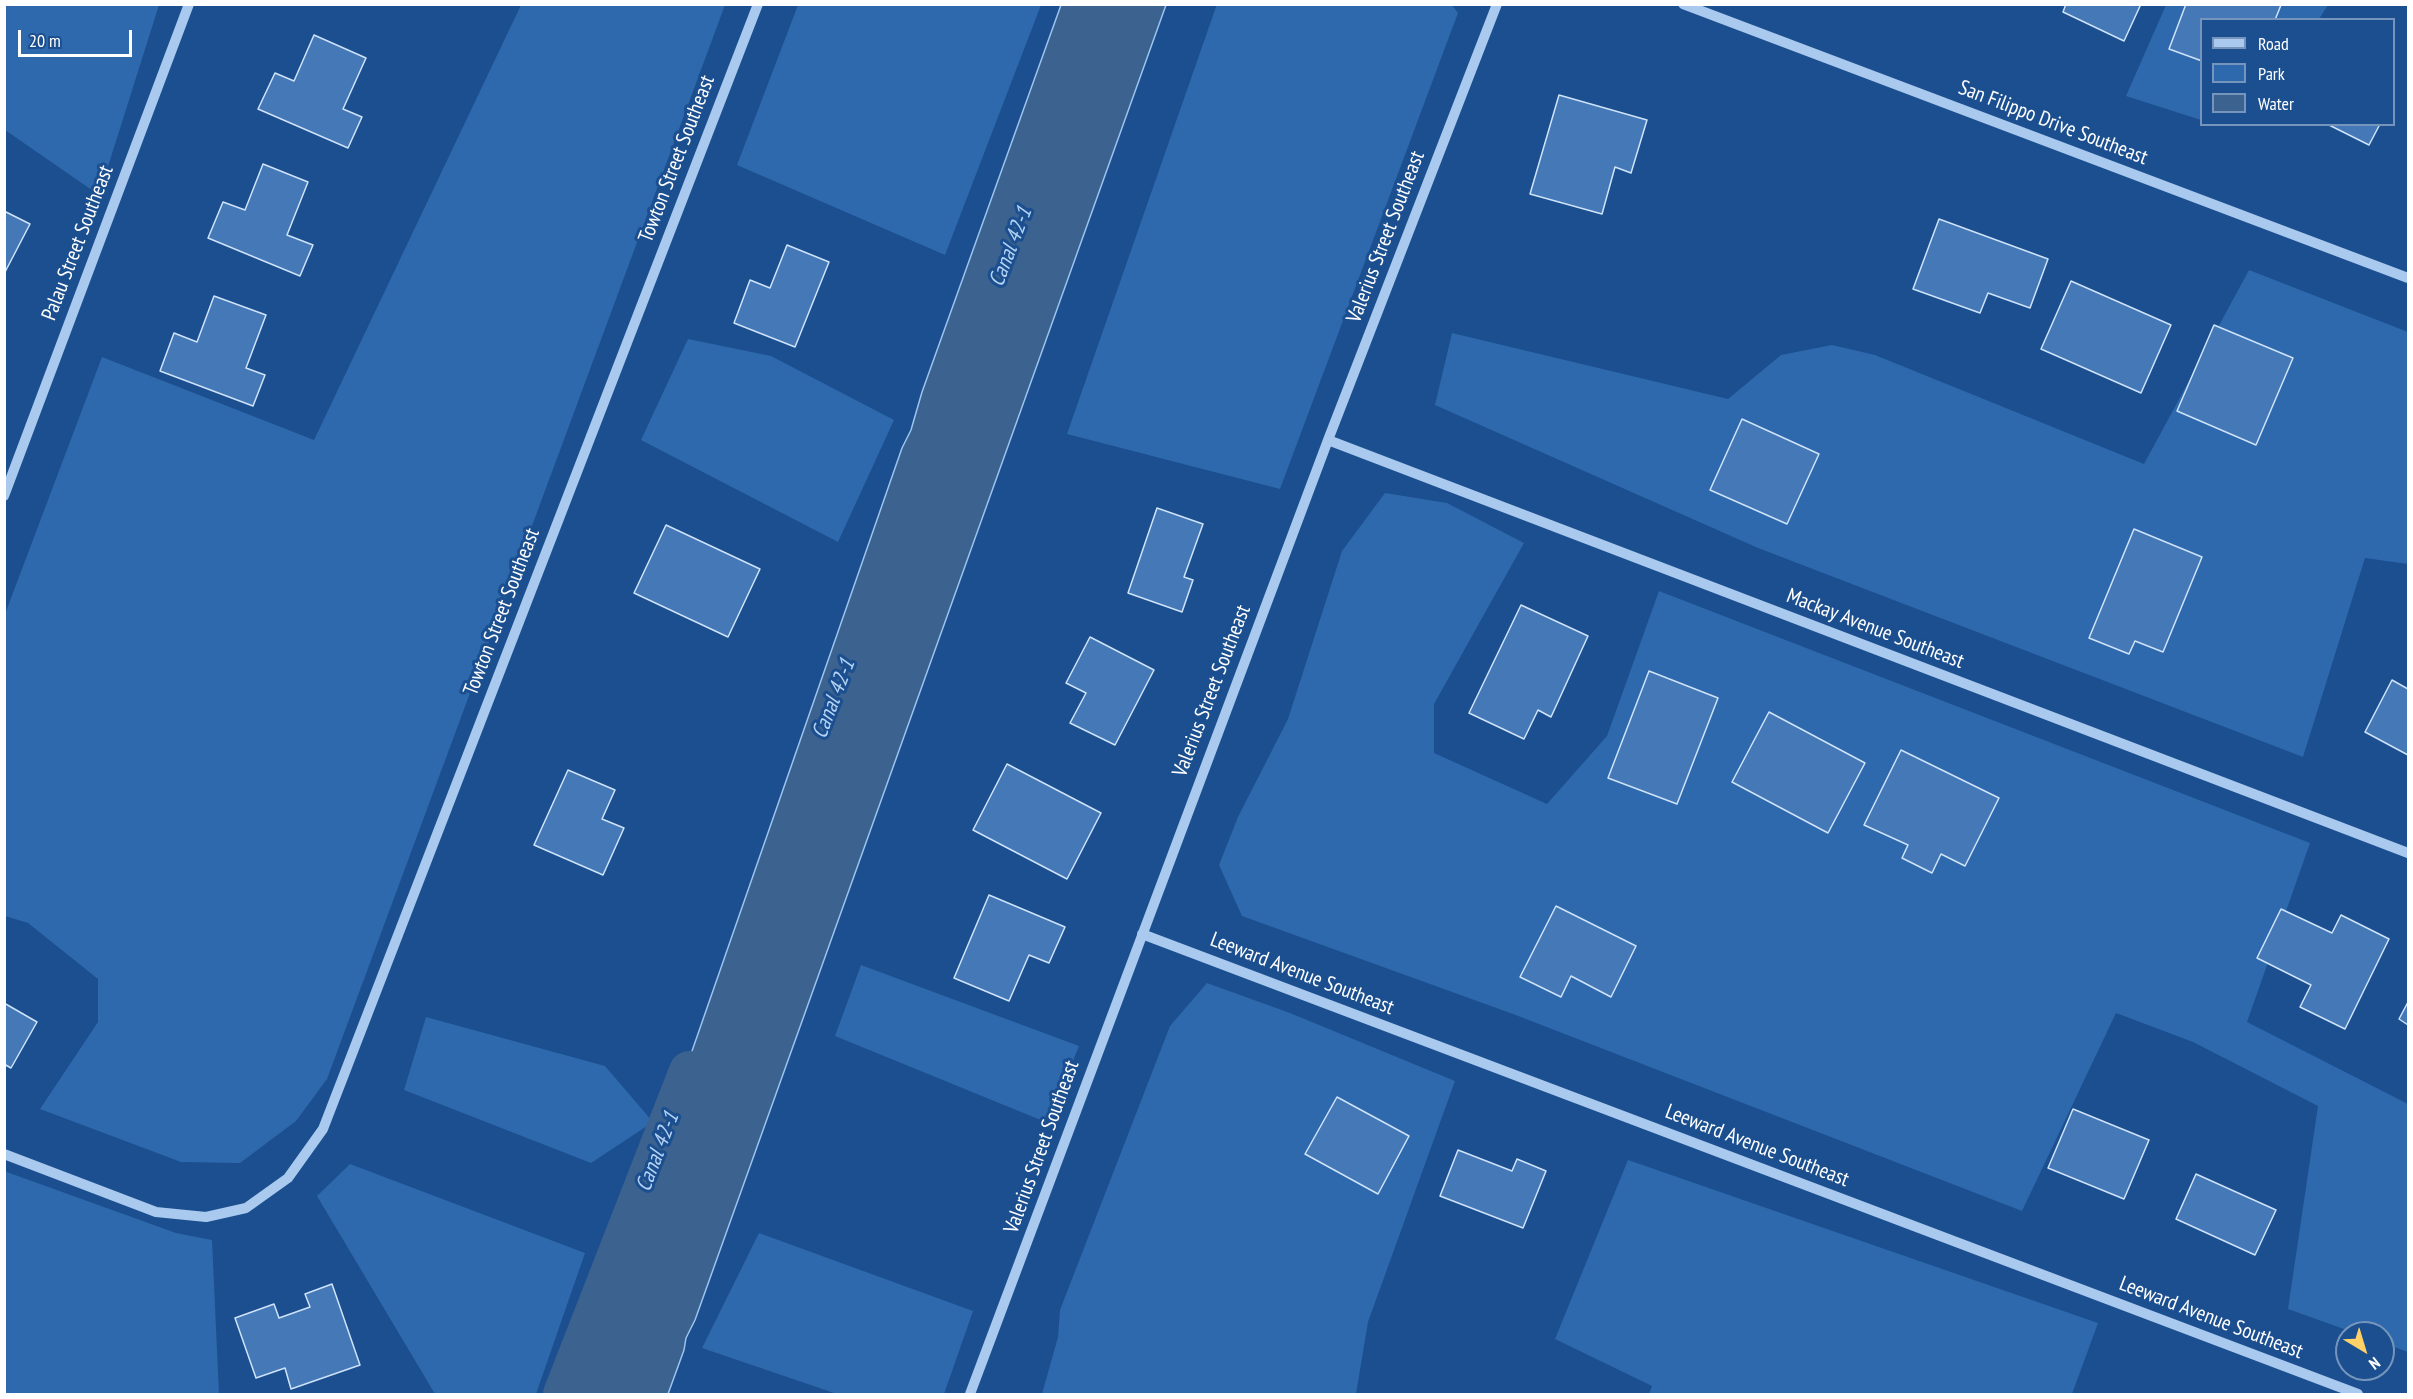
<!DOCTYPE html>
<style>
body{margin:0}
#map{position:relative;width:2413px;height:1399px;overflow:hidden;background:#1b4f8f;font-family:"PT Sans Narrow",sans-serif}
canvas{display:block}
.frame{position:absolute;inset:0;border:6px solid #fff;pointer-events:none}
.legend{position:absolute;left:2200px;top:18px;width:195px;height:108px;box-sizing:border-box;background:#1b4f8f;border:2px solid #7695bc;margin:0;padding:8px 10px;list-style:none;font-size:18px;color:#fff}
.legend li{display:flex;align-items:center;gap:12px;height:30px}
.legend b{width:30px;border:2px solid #7695bc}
.north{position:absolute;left:2335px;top:1321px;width:60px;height:60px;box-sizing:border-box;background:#1b4f8f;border:2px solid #7695bc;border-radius:50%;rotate:142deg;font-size:16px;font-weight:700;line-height:24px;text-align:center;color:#fff}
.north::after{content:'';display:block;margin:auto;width:21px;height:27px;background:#ffd166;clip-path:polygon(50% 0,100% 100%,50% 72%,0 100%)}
.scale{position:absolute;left:18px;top:30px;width:114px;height:27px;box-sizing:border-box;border:3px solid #fff;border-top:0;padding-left:8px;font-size:18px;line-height:21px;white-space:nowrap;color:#fff;-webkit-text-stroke:4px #1b4f8f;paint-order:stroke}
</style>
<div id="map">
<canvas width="2413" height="1399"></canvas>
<div class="frame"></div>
<ul class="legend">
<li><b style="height:8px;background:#a9c9ee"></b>Road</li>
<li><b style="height:16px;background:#2e69ad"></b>Park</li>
<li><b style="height:16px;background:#3c6290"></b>Water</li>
</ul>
<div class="north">N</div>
<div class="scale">20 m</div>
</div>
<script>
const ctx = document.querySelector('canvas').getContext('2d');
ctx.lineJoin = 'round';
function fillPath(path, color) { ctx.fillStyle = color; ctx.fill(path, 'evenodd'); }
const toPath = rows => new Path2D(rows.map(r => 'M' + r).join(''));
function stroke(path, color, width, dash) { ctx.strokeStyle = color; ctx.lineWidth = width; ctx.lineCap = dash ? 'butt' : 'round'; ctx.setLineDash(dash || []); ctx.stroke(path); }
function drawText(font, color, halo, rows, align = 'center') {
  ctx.font = font + ' "PT Sans Narrow",sans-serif'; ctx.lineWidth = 6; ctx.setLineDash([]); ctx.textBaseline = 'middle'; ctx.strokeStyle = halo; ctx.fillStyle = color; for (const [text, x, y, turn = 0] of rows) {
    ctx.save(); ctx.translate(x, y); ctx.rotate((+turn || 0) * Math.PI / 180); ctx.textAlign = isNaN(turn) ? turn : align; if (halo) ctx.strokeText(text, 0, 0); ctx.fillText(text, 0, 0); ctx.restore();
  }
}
fillPath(toPath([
 [5,4,159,5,99,195,5,130],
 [1217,4,1451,4,1458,13,1280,489,1067,434],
 [521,5,725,5,327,1079,296,1121,240,1163,181,1162,40,1109,98,1022,98,979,28,923,5,916,5,614,102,357,314,440],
 [798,5,1041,5,945,255,737,165],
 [2166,5,2328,5,2319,19,2202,20,2201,120,2126,96],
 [2249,270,2408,332,2408,564,2365,558,2303,757,1758,548,1435,405,1452,333,1728,399,1781,355,1832,345,1875,355,2144,464],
 [688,339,771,356,894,420,838,542,641,440],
 [1385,493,1447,503,1524,543,1434,704,1434,753,1547,804,1607,736,1659,591,2310,843,2247,1022,2408,1104,2408,1352,2383,1343,2383,1333,2355,1333,2288,1309,2318,1106,2193,1042,2116,1013,2022,1211,1513,1014,1242,916,1219,865,1238,817,1288,719,1342,551],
 [861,965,1079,1046,1048,1123,835,1036],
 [1207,983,1290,1013,1455,1081,1368,1322,1356,1394,1042,1394,1058,1337,1060,1310,1170,1026],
 [426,1017,605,1066,653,1122,591,1163,404,1090],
 [1628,1160,2098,1323,2072,1394,1649,1394,1652,1386,1555,1339],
 [350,1164,585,1253,536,1394,435,1394,317,1196],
 [4,1171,176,1233,212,1240,219,1394,5,1394],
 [759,1233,973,1311,944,1394,837,1394,702,1348]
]), '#2e69ad');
const water = toPath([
 [1061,5,1166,5,695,1320,686,1338,684,1350,668,1394,569,1394,662,1139,671,1128,669,1117,902,448,911,430,922,392,1061,5]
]);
fillPath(water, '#3c6290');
stroke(water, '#9cc4f0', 1.5);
stroke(toPath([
 [563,1394,689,1071]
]), '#3c6290', 40);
const building = toPath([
 [2066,4,2141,4,2124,41,2063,12,2066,4],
 [2186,4,2280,4,2281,5,2275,20,2202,20,2202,61,2169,49,2186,4],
 [314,35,366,58,343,109,362,117,348,148,258,109,275,73,294,81,314,35],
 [1559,95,1647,120,1631,173,1615,167,1602,214,1530,194,1559,95],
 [2327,124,2380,124,2369,145,2327,124],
 [263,164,308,182,287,235,313,245,300,276,208,238,223,202,245,210,263,164],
 [4,211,30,224,4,274,4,211],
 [1939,219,2048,259,2030,308,1988,293,1980,313,1913,289,1939,219],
 [787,245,829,262,795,347,734,323,750,280,770,288,787,245],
 [2071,281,2171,325,2141,393,2041,349,2071,281],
 [214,296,266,315,246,368,265,375,253,406,160,371,174,333,197,342,214,296],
 [2214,325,2293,358,2256,445,2177,411,2214,325],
 [1742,419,1819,454,1787,524,1710,490,1742,419],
 [1157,508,1203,524,1184,577,1193,580,1182,612,1128,593,1157,508],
 [666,525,760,569,728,637,634,593,666,525],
 [2134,529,2202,557,2163,652,2135,641,2129,654,2089,638,2134,529],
 [1521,605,1588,636,1551,717,1538,710,1524,739,1469,713,1521,605],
 [1090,637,1154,670,1115,745,1070,723,1086,693,1066,683,1090,637],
 [1649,671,1718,698,1677,804,1608,778,1649,671],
 [2392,680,2408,689,2408,755,2365,732,2392,680],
 [1769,712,1865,763,1828,833,1732,782,1769,712],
 [1901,750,1999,798,1965,866,1941,854,1932,873,1902,858,1908,845,1864,825,1901,750],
 [1007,764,1101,813,1067,879,973,830,1007,764],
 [568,770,615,790,602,819,624,828,603,875,534,845,568,770],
 [989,895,1065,927,1049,963,1029,955,1009,1001,954,978,989,895],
 [1556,906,1636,946,1611,997,1571,976,1561,997,1520,977,1556,906],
 [2281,909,2332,933,2341,915,2389,939,2345,1029,2300,1007,2311,985,2257,958,2281,909],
 [2408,1002,2408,1025,2399,1019,2408,1002],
 [4,1003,37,1022,11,1068,4,1064,4,1003],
 [1337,1097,1409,1136,1378,1194,1305,1154,1337,1097],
 [2073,1109,2149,1140,2124,1199,2048,1168,2073,1109],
 [1458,1150,1512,1171,1517,1159,1546,1171,1523,1228,1440,1196,1458,1150],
 [2196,1174,2276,1210,2255,1255,2176,1219,2196,1174],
 [332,1284,360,1365,291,1389,285,1368,256,1378,235,1318,274,1304,279,1318,310,1307,305,1294,332,1284]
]);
fillPath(building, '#4478b7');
stroke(building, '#cfe3fa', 1.5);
stroke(toPath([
 [1683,4,2408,278],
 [1328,440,2408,853],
 [4,496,189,4],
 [1142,934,2358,1394],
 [4,1154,156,1212,206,1217,246,1208,288,1178,323,1129,758,4],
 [970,1394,1328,440,1497,4]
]), '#a9c9ee', 10);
drawText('21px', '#fff', '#1b4f8f', [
 ["San Filippo Drive Southeast",2053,123,21],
 ["Towton Street Southeast",677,159,-69],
 ["Valerius Street Southeast",1386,237,-69],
 ["Palau Street Southeast",78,243,-69],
 ["Towton Street Southeast",502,612,-69],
 ["Mackay Avenue Southeast",1875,629,21],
 ["Valerius Street Southeast",1212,691,-69],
 ["Leeward Avenue Southeast",1302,974,21],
 ["Leeward Avenue Southeast",1757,1146,21],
 ["Valerius Street Southeast",1042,1147,-70],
 ["Leeward Avenue Southeast",2211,1318,21]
]);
drawText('italic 22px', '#b5d3f5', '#1b4f8f', [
 ["Canal 42-1",1011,247,-69],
 ["Canal 42-1",834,699,-69],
 ["Canal 42-1",658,1152,-69]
]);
</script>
